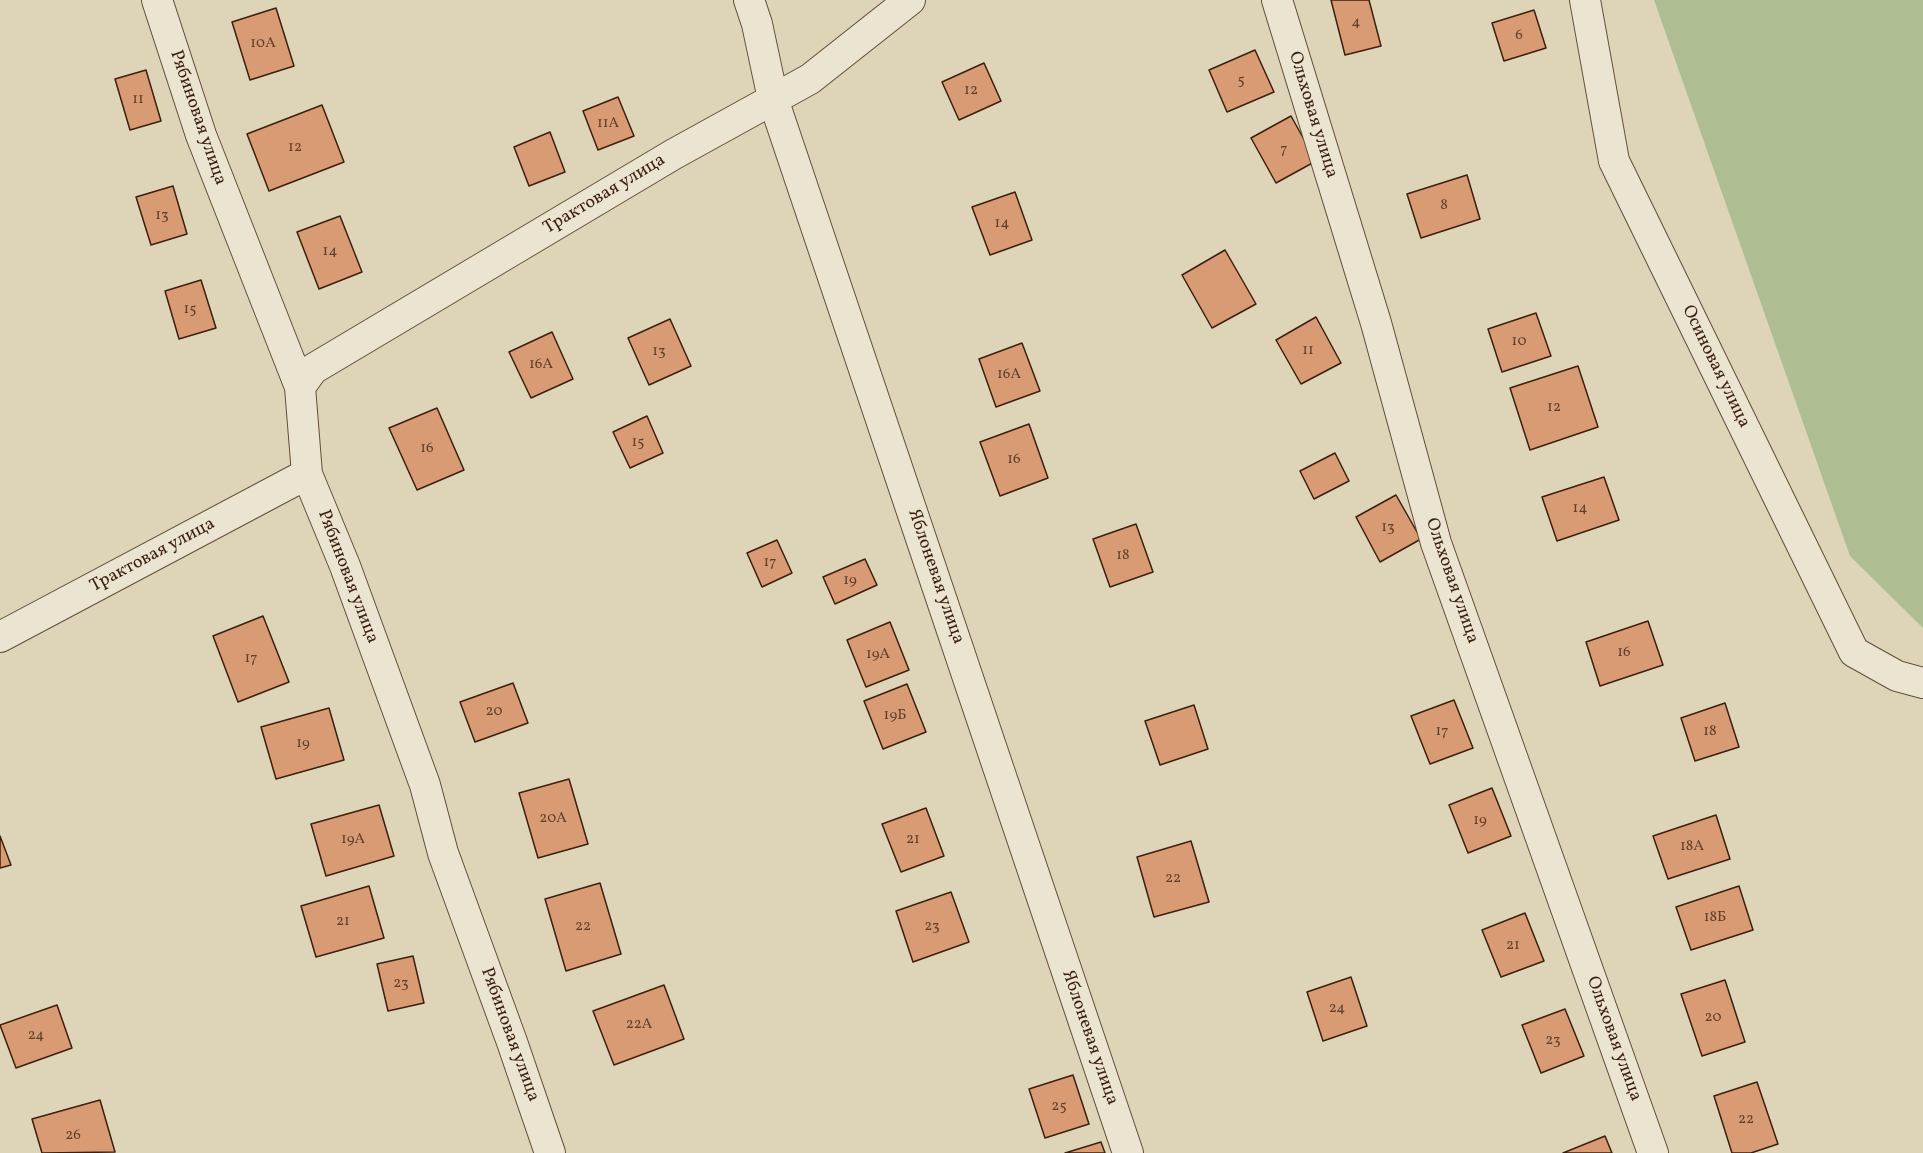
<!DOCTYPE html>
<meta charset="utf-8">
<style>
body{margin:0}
canvas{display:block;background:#ded5b8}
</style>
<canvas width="1923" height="1153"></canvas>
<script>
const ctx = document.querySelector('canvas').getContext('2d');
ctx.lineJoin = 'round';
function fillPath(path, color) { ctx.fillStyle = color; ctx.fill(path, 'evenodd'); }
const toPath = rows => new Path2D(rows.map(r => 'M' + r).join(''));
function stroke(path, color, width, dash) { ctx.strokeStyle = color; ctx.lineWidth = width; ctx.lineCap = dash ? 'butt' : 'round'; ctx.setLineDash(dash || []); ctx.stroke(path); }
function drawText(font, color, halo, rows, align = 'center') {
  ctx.font = font + ' Vollkorn,serif'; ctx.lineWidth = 6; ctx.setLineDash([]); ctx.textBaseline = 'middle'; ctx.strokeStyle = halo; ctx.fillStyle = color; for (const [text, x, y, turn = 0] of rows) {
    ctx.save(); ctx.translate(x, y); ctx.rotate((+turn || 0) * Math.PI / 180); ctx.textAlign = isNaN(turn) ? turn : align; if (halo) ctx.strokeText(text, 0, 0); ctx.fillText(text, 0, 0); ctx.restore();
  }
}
fillPath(toPath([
 [1654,0,1923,0,1923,628,1850,556]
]), '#aebe92');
const building = toPath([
 [1331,0,1369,0,1381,46,1345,55,1331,0],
 [276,8,294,66,250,80,232,22,276,8],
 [1534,10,1546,48,1504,61,1492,23,1534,10],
 [1255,50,1274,92,1227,112,1209,70,1255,50],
 [984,63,1001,101,959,120,942,82,984,63],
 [146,70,161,121,130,130,115,79,146,70],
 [618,97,634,136,598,150,583,111,618,97],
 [322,105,344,162,269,191,247,134,322,105],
 [1291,116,1316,161,1276,183,1251,138,1291,116],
 [550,132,565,172,529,186,514,147,550,132],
 [1467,175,1480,219,1421,238,1407,194,1467,175],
 [173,186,187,234,151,245,136,197,173,186],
 [1015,192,1032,240,990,255,972,207,1015,192],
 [340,216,362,272,319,289,297,232,340,216],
 [1225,250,1256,304,1212,328,1182,275,1225,250],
 [201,280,216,328,179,339,165,291,201,280],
 [1536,313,1551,356,1502,372,1488,329,1536,313],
 [1316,317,1341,363,1301,384,1276,340,1316,317],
 [670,319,691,366,649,385,628,338,670,319],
 [552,332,573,379,531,398,509,352,552,332],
 [1022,343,1040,391,996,407,979,359,1022,343],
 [1578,366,1598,427,1530,450,1510,388,1578,366],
 [437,408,464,470,417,490,389,428,437,408],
 [647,416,663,453,630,468,613,432,647,416],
 [1029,424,1048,478,1000,496,980,442,1029,424],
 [1335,453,1349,481,1314,499,1300,471,1335,453],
 [1604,477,1619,520,1557,541,1542,497,1604,477],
 [1396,495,1421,539,1380,562,1356,517,1396,495],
 [1136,524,1153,572,1110,587,1093,539,1136,524],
 [777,540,792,573,762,587,747,553,777,540],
 [865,559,877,585,835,604,823,577,865,559],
 [263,616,289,682,238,702,213,636,263,616],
 [1648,621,1663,665,1600,686,1586,642,1648,621],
 [890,622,909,670,866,687,847,640,890,622],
 [513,683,528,723,475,742,460,702,513,683],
 [907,684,926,732,883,749,864,701,907,684],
 [1454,700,1473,748,1430,764,1411,716,1454,700],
 [1725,703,1739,747,1695,761,1681,718,1725,703],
 [1194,705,1208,749,1160,765,1145,721,1194,705],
 [329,708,344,760,276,779,261,727,329,708],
 [569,779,588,844,538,858,519,793,569,779],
 [1492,788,1511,836,1468,853,1449,805,1492,788],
 [379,805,394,856,326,876,311,824,379,805],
 [926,808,944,856,901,872,882,824,926,808],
 [1716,815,1730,859,1668,879,1653,836,1716,815],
 [0,836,11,865,0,868,0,836],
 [1191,841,1209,902,1154,917,1137,857,1191,841],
 [600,883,621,954,566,971,545,899,600,883],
 [369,886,384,938,316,957,301,906,369,886],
 [1739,886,1753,930,1691,950,1676,907,1739,886],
 [951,892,969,942,913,962,896,911,951,892],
 [1525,913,1544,961,1501,977,1482,930,1525,913],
 [413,956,424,1003,388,1011,377,964,413,956],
 [1351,977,1367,1026,1323,1041,1307,992,1351,977],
 [1725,980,1745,1042,1702,1056,1681,994,1725,980],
 [664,985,684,1039,614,1065,593,1011,664,985],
 [57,1005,72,1048,16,1068,0,1025,57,1005],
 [1565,1009,1584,1056,1541,1073,1522,1025,1565,1009],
 [1073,1075,1089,1124,1045,1138,1029,1089,1073,1075],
 [1757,1082,1778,1144,1751,1153,1732,1153,1714,1096,1757,1082],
 [100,1100,115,1152,42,1153,32,1119,100,1100],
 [1605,1136,1612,1153,1563,1153,1605,1136],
 [1101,1142,1105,1153,1065,1153,1101,1142]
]);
fillPath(building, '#d89b74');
stroke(building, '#3c1f0e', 1.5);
const minor = toPath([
 [157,0,201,135,300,387,307,474,345,566,425,785,443,853,512,1042,550,1153],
 [749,0,757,24,773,99,1128,1153],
 [1277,0,1376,323,1436,543,1653,1153],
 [1585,0,1614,161,1854,652,1897,676,1923,683],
 [300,387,313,369,674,154,810,79,910,0],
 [0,637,307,474]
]);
stroke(minor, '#644c38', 32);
stroke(minor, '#eae4d1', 30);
drawText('15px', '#633e28', null, [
 ["4",1356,23],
 ["6",1519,36],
 ["10А",263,44],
 ["5",1241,81],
 ["12",971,91],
 ["11",138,100],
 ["11А",608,124],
 ["12",295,148],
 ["7",1284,150],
 ["8",1444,206],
 ["13",162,216],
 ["14",1002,224],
 ["14",330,252],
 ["15",190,310],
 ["10",1519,342],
 ["11",1308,351],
 ["13",659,352],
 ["16А",541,365],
 ["16А",1009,375],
 ["12",1554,408],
 ["15",638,443],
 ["16",427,449],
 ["16",1014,460],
 ["14",1580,509],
 ["13",1388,528],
 ["18",1123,556],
 ["17",770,563],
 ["19",850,581],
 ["16",1624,653],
 ["19А",878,655],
 ["17",251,659],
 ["20",494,712],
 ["19Б",895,716],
 ["17",1442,732],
 ["18",1710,732],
 ["19",303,744],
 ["20А",553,819],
 ["19",1480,821],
 ["19А",353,840],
 ["21",913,840],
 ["18А",1692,847],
 ["22",1173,879],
 ["18Б",1715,918],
 ["21",343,922],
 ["22",583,927],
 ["23",932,927],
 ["21",1513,946],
 ["23",401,984],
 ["24",1337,1009],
 ["20",1713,1018],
 ["22А",639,1025],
 ["24",36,1036],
 ["23",1553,1041],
 ["25",1059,1107],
 ["22",1746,1120],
 ["26",73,1136]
]);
drawText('18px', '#3c1f0e', '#eae4d1', [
 ["Ольховая улица",1312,115,73],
 ["Рябиновая улица",197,118,71],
 ["Трактовая улица",605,195,-31],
 ["Осиновая улица",1715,367,64],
 ["Трактовая улица",153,556,-28],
 ["Рябиновая улица",347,577,69],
 ["Яблоневая улица",935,577,71],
 ["Ольховая улица",1451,581,71],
 ["Рябиновая улица",509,1035,70],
 ["Яблоневая улица",1089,1038,71],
 ["Ольховая улица",1613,1039,70]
]);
</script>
